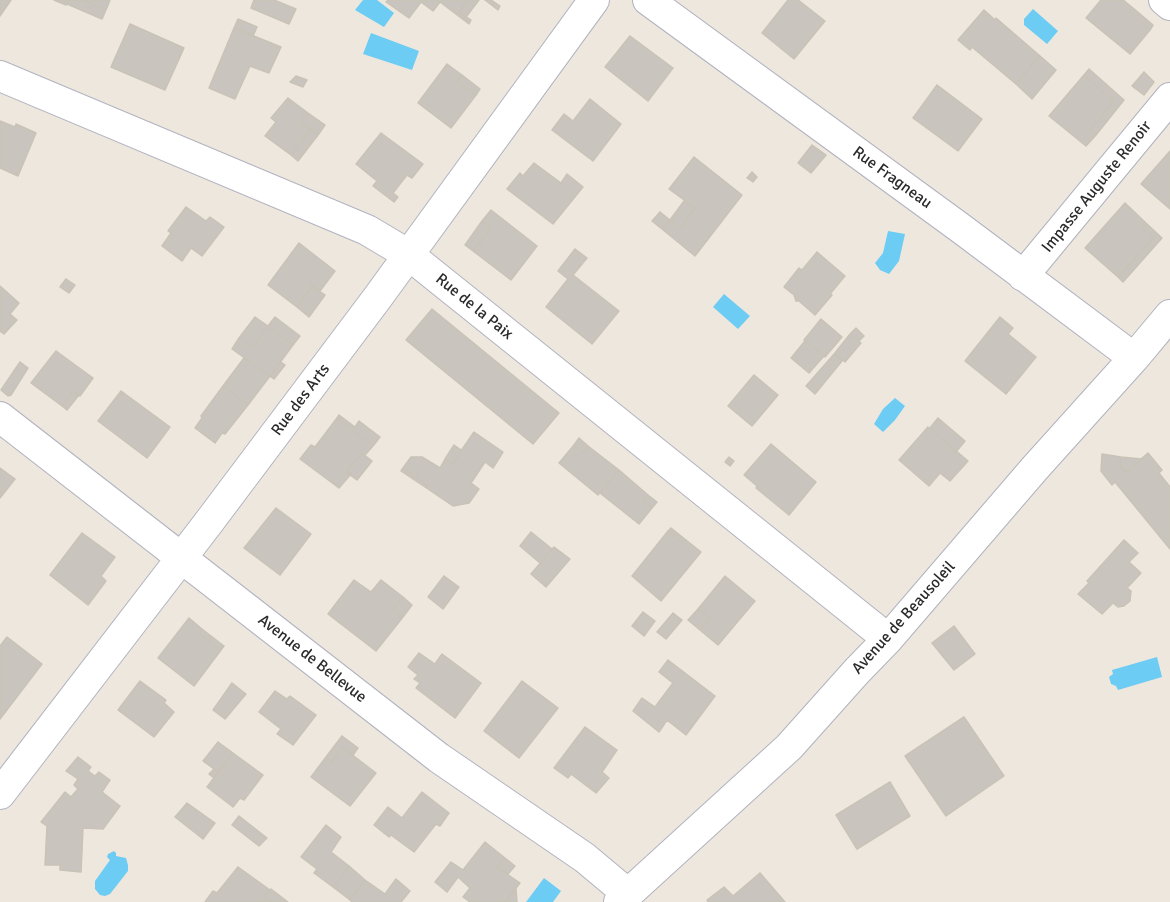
<!DOCTYPE html>
<style>
body{margin:0}
canvas{display:block;background:#eee7dd}
</style>
<canvas width="1170" height="902"></canvas>
<script>
const ctx = document.querySelector('canvas').getContext('2d');
ctx.lineJoin = 'round';
function fillPath(path, color) { ctx.fillStyle = color; ctx.fill(path, 'evenodd'); }
const toPath = rows => new Path2D(rows.map(r => 'M' + r).join(''));
function stroke(path, color, width, dash) { ctx.strokeStyle = color; ctx.lineWidth = width; ctx.lineCap = dash ? 'butt' : 'round'; ctx.setLineDash(dash || []); ctx.stroke(path); }
function drawText(font, color, halo, rows, align = 'center') {
  ctx.font = font + ' Signika,sans-serif'; ctx.lineWidth = 4.5; ctx.setLineDash([]); ctx.textBaseline = 'middle'; ctx.strokeStyle = halo; ctx.fillStyle = color; for (const [text, x, y, turn = 0] of rows) {
    ctx.save(); ctx.translate(x, y); ctx.rotate((+turn || 0) * Math.PI / 180); ctx.textAlign = isNaN(turn) ? turn : align; if (halo) ctx.strokeText(text, 0, 0); ctx.fillText(text, 0, 0); ctx.restore();
  }
}
fillPath(toPath([
 [363,0,377,0,394,13,384,27,355,10],
 [1033,9,1058,31,1047,44,1024,25,1024,19],
 [371,33,419,51,412,70,363,54],
 [888,231,905,234,899,261,889,274,880,270,875,263,883,253],
 [724,294,750,316,738,329,713,307],
 [895,398,905,406,895,420,883,432,874,424,883,409],
 [1157,657,1162,677,1118,690,1116,686,1111,684,1109,677,1113,674,1112,670],
 [114,851,116,853,116,856,126,858,128,865,128,871,110,894,105,896,100,895,95,889,95,881,110,860,107,857,108,854],
 [544,878,561,891,553,902,526,902]
]), '#6cccf4');
const building = toPath([
 [0,0,11,0,0,16,0,0],
 [54,0,69,0,66,5,54,0],
 [69,0,84,0,106,10,102,19,67,4,69,0],
 [84,0,110,0,106,10,84,0],
 [254,0,274,0,296,9,289,24,251,8,254,0],
 [388,0,468,0,459,12,471,20,469,24,440,2,433,11,421,2,409,18,386,2,388,0],
 [468,0,479,0,466,17,459,12,468,0],
 [485,0,491,0,500,6,498,10,485,0],
 [788,0,798,0,825,21,794,59,762,33,788,0],
 [1101,0,1123,0,1133,8,1129,12,1150,30,1130,54,1086,18,1101,0],
 [1133,8,1153,25,1150,30,1129,12,1133,8],
 [984,10,995,20,996,18,1040,56,1016,84,972,47,970,50,958,40,984,10],
 [238,19,257,27,253,36,234,28,238,19],
 [130,24,184,48,165,90,111,67,130,24],
 [234,28,281,47,269,73,250,66,235,99,209,88,234,28],
 [630,36,673,68,648,101,605,67,630,36],
 [1040,56,1056,70,1032,99,1016,84,1040,56],
 [447,64,462,75,457,81,476,95,451,128,418,103,447,64],
 [1089,69,1124,100,1096,135,1090,130,1114,101,1084,75,1089,69],
 [1144,72,1154,82,1144,95,1132,86,1144,72],
 [462,75,480,89,476,95,457,81,462,75],
 [1084,75,1114,101,1090,130,1096,135,1086,146,1049,116,1084,75],
 [296,76,307,80,303,87,290,82,296,76],
 [937,85,982,119,958,151,913,118,937,85],
 [288,98,308,113,301,122,311,130,291,155,265,136,276,122,271,118,288,98],
 [590,99,621,124,593,161,552,130,564,114,573,121,590,99],
 [308,113,325,125,318,135,301,122,308,113],
 [0,121,15,127,16,124,36,133,18,176,0,168,0,121],
 [311,130,318,135,298,161,291,155,311,130],
 [381,133,423,164,412,178,407,175,393,193,398,197,394,202,373,186,377,181,356,164,381,133],
 [812,145,826,155,811,173,798,163,812,145],
 [1170,151,1170,209,1141,184,1170,151],
 [694,157,742,195,695,256,662,229,670,220,680,228,695,208,669,189,694,157],
 [534,163,561,183,567,174,583,187,553,224,507,189,520,173,523,176,534,163],
 [752,172,757,177,753,182,747,178,752,172],
 [684,201,695,208,680,228,670,220,684,201],
 [1125,203,1147,224,1142,227,1154,238,1118,277,1085,248,1125,203],
 [186,207,206,221,210,217,224,227,202,256,191,248,182,261,162,246,171,233,168,231,186,207],
 [491,210,537,246,511,280,473,251,491,228,482,221,491,210],
 [660,212,670,220,662,229,652,221,660,212],
 [482,221,491,228,473,251,465,245,482,221],
 [1147,224,1162,238,1123,282,1118,277,1154,238,1142,227,1147,224],
 [299,243,335,271,320,291,312,286,297,307,268,285,299,243],
 [575,249,587,258,573,275,619,311,592,344,546,307,568,279,558,271,575,249],
 [817,252,845,276,830,294,832,295,815,315,799,301,796,301,794,295,784,287,799,268,802,270,817,252],
 [66,279,75,285,69,293,60,287,66,279],
 [0,286,19,303,10,314,17,320,4,334,0,331,0,286],
 [312,286,325,295,309,317,297,307,312,286],
 [432,309,559,413,533,444,406,340,432,309],
 [255,317,268,326,252,347,239,338,255,317],
 [275,317,300,336,293,345,268,326,275,317],
 [1000,317,1013,328,1008,334,1036,357,1006,394,965,361,1000,317],
 [821,319,842,337,825,357,804,340,821,319],
 [268,326,293,345,270,376,232,349,239,338,252,347,268,326],
 [856,328,864,336,859,341,850,334,856,328],
 [850,334,861,343,845,362,835,353,850,334],
 [805,341,824,356,809,373,791,358,805,341],
 [56,351,93,378,80,396,73,391,62,406,31,383,56,351],
 [835,353,842,361,815,394,806,386,835,353],
 [244,358,270,376,248,405,223,386,244,358],
 [20,362,28,368,11,395,8,396,1,390,20,362],
 [281,362,285,365,274,379,270,376,281,362],
 [754,375,778,395,752,426,728,406,754,375],
 [223,386,248,405,225,434,222,433,215,443,195,428,202,418,201,416,223,386],
 [73,391,79,395,67,410,62,406,73,391],
 [121,391,170,427,147,458,98,421,121,391],
 [339,415,355,427,359,421,380,437,373,446,337,418,339,415],
 [337,418,373,446,365,455,362,453,346,472,351,474,339,488,300,459,311,445,315,447,337,418],
 [938,418,965,441,956,452,930,428,938,418],
 [928,427,968,461,950,481,940,473,929,486,899,460,928,427],
 [474,432,503,452,493,468,485,462,471,483,479,489,469,503,453,506,425,487,427,485,403,468,411,457,422,457,440,468,445,459,452,464,474,432],
 [579,438,588,446,583,453,574,445,579,438],
 [771,444,816,482,789,515,756,488,757,486,744,475,771,444],
 [454,445,461,450,452,464,445,459,454,445],
 [574,445,583,453,588,446,619,470,598,495,559,463,574,445],
 [362,453,372,461,357,480,346,472,362,453],
 [1148,453,1162,470,1159,473,1170,487,1170,549,1115,482,1112,485,1101,471,1102,454,1121,457,1120,466,1125,473,1148,453],
 [729,457,734,461,730,466,725,462,729,457],
 [1121,457,1142,459,1125,473,1120,466,1121,457],
 [0,468,15,479,0,498,0,468],
 [403,468,427,485,425,487,401,471,403,468],
 [619,470,648,495,643,502,652,508,639,524,600,493,619,470],
 [648,495,657,502,652,508,643,502,648,495],
 [276,508,311,534,280,575,244,548,276,508],
 [671,528,686,540,683,543,668,531,671,528],
 [668,531,683,543,686,540,701,552,661,601,632,576,668,531],
 [531,532,552,549,540,563,520,546,531,532],
 [82,533,115,557,101,576,106,581,88,605,50,575,82,533],
 [1124,540,1138,553,1129,562,1141,573,1127,588,1131,591,1130,601,1124,606,1118,607,1113,603,1102,614,1078,594,1089,583,1087,581,1124,540],
 [554,547,570,559,546,587,531,574,554,547],
 [444,576,459,587,443,609,428,597,444,576],
 [725,576,755,601,718,645,700,630,710,618,698,609,725,576],
 [354,580,371,592,381,580,403,597,393,609,403,617,376,651,328,614,354,580],
 [403,597,412,605,403,617,393,609,403,597],
 [698,609,710,618,700,630,688,620,698,609],
 [643,612,655,621,644,636,632,626,643,612],
 [673,613,682,620,666,639,657,632,673,613],
 [189,618,202,629,200,634,221,650,194,686,158,658,189,618],
 [954,626,975,654,954,670,932,643,954,626],
 [202,629,224,646,221,650,200,634,202,629],
 [7,637,42,664,0,719,0,646,7,637],
 [419,653,435,664,442,654,481,683,455,718,416,688,420,683,414,679,418,675,408,667,419,653],
 [668,660,715,696,686,735,667,720,659,732,633,711,642,698,655,707,673,683,659,672,668,660],
 [140,681,166,700,164,703,174,712,154,737,118,710,140,681],
 [522,681,558,708,519,758,484,731,522,681],
 [232,683,246,694,225,719,213,710,232,683],
 [275,691,287,699,290,696,316,715,293,745,277,734,281,729,259,712,275,691],
 [964,717,1004,776,946,816,905,756,964,717],
 [585,727,617,750,602,772,609,778,596,793,571,774,568,778,554,768,585,727],
 [342,736,358,748,353,755,342,747,332,762,326,757,342,736],
 [218,742,233,753,218,772,203,761,218,742],
 [342,747,376,773,350,806,311,777,326,757,332,762,342,747],
 [233,753,263,775,244,800,240,798,233,807,207,787,233,753],
 [78,757,91,767,88,771,95,776,99,772,110,780,102,792,120,806,103,829,83,828,81,872,60,870,60,865,45,865,47,826,41,822,65,792,71,797,78,789,74,785,78,779,66,771,78,757],
 [214,769,218,772,214,778,209,774,214,769],
 [890,782,910,816,857,849,836,815,890,782],
 [422,792,449,813,440,826,436,824,414,852,391,835,389,837,374,825,388,807,402,818,422,792],
 [187,803,215,823,203,839,175,817,187,803],
 [239,816,267,838,259,846,232,825,239,816],
 [326,825,341,837,331,852,349,866,333,887,314,873,317,869,301,857,326,825],
 [485,842,505,858,497,867,520,883,505,902,470,902,463,897,470,888,458,877,447,892,435,882,451,862,463,870,485,842],
 [505,858,515,866,508,874,497,867,505,858],
 [349,866,365,880,350,900,333,887,349,866],
 [238,867,270,890,264,896,273,902,205,902,213,891,217,893,238,867],
 [760,873,785,902,708,902,707,900,724,887,733,896,760,873],
 [396,879,410,891,401,902,352,902,350,900,365,880,385,894,396,879],
 [271,889,288,902,273,902,264,896,271,889],
 [516,889,517,902,505,902,516,889]
]);
fillPath(building, '#c9c4bd');
stroke(building, '#c9c3b7', 1.5);
const minor = toPath([
 [648,0,959,227,1134,358],
 [1164,0,1170,5],
 [0,76,367,230,409,255,888,639],
 [1023,276,1170,98],
 [0,417,439,758,585,858,628,894],
 [0,794,209,522,378,297,594,0],
 [619,902,789,747,857,671,888,639,1035,468,1134,358,1170,315]
]);
stroke(minor, '#b1b3c0', 32);
stroke(minor, '#fff', 30);
drawText('16px', '#2b2b2b', '#fff', [
 ["Rue Fragneau",892,178,36],
 ["Impasse Auguste Renoir",1097,187,-51],
 ["Rue de la Paix",474,307,39],
 ["Rue des Arts",301,400,-53],
 ["Avenue de Beausoleil",904,618,-48],
 ["Avenue de Bellevue",312,659,38]
]);
</script>
